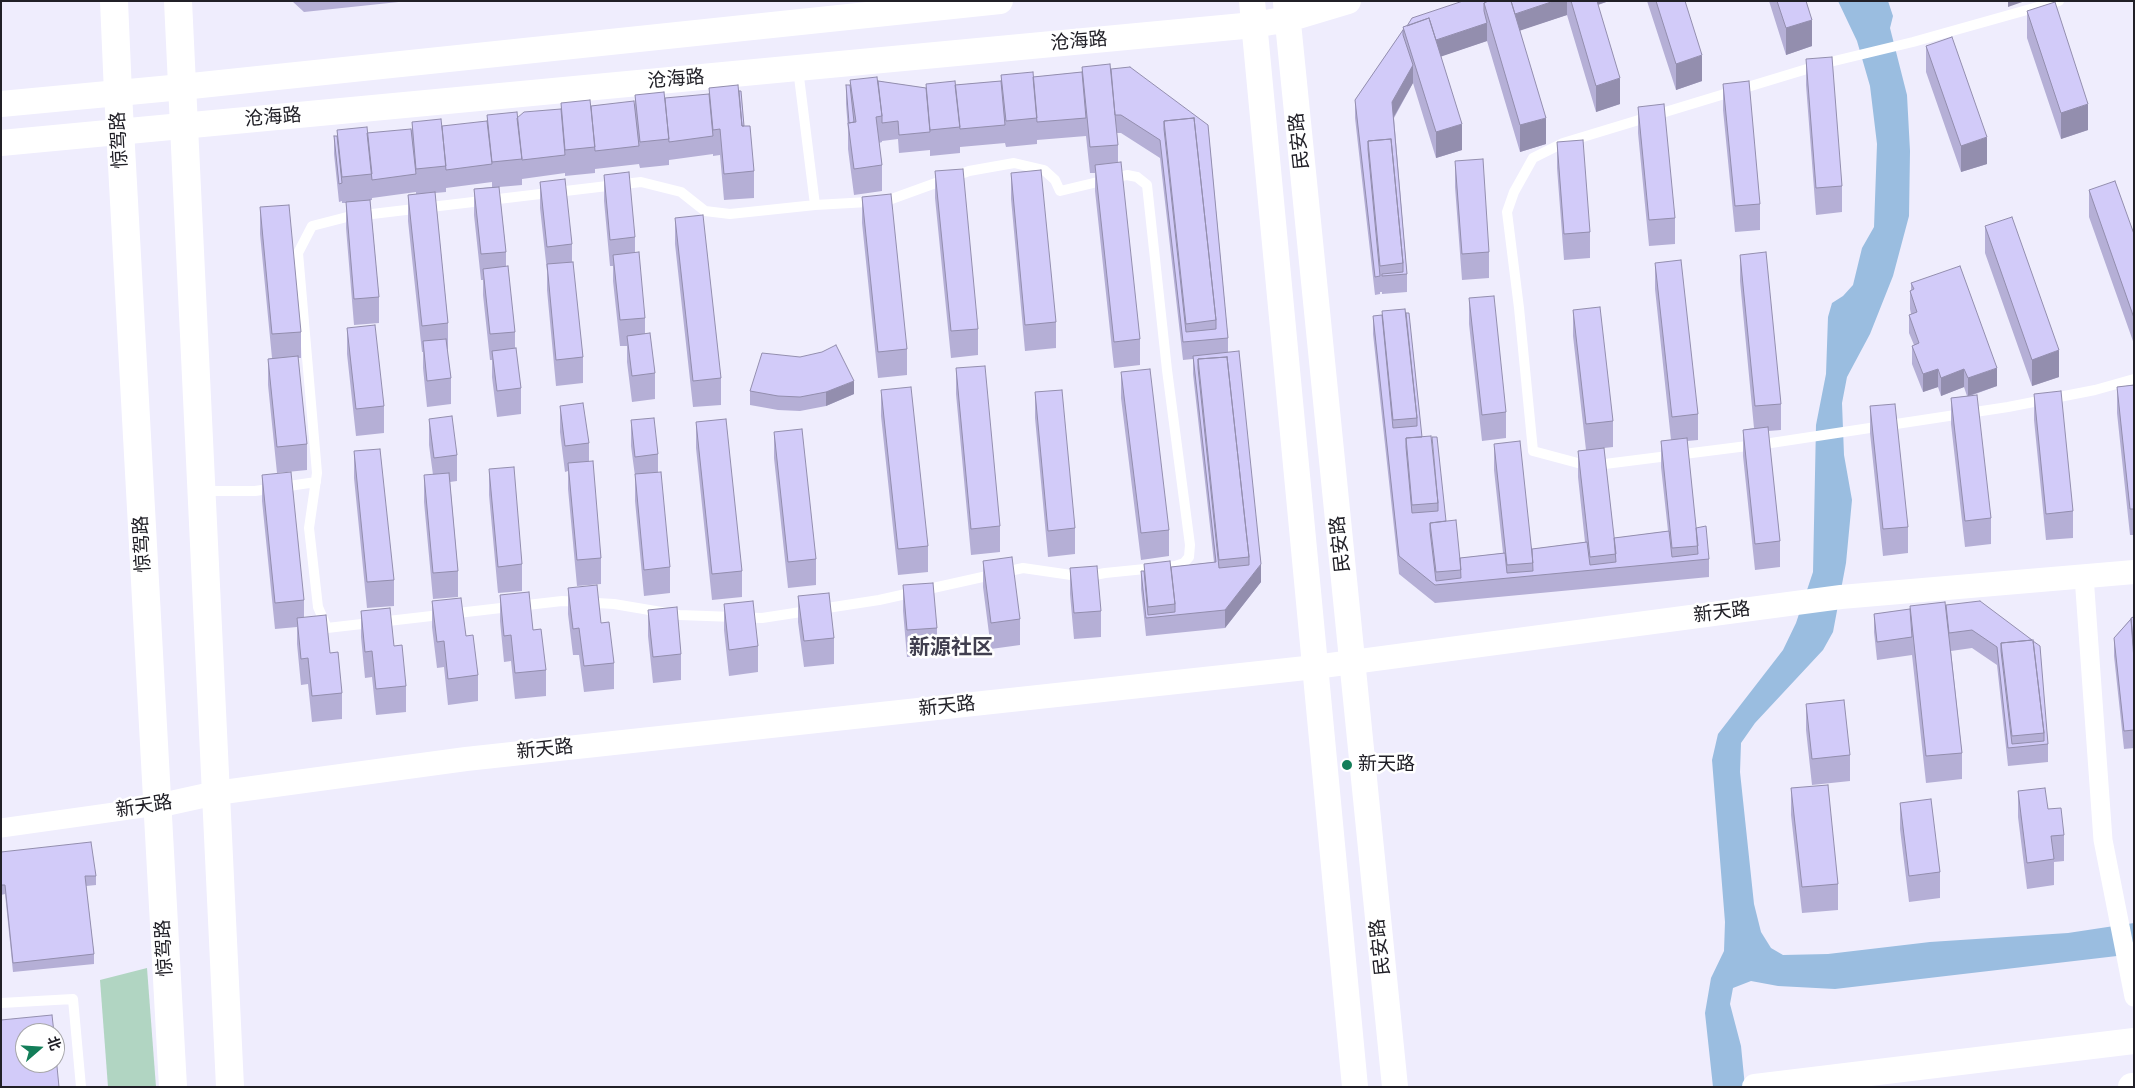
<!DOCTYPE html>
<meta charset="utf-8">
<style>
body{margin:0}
#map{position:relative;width:2135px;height:1088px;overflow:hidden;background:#efedfd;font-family:Signika,"Noto Sans SC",sans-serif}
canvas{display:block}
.frame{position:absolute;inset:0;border:2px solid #212027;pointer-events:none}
.north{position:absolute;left:15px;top:1023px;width:50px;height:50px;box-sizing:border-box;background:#fff;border:1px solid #a6a6a9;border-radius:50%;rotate:71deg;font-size:14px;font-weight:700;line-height:20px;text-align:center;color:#212027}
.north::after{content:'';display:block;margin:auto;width:18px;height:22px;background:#137e59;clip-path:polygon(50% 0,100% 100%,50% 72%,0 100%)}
</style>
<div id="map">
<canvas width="2135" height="1088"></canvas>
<div class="frame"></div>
<div class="north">北</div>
</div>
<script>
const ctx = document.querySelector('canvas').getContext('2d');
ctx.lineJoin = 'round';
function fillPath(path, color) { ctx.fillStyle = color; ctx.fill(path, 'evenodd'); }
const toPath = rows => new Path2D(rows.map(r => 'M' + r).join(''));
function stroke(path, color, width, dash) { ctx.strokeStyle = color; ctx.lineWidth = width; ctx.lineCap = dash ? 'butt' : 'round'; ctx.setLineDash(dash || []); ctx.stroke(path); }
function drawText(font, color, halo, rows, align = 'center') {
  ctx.font = font + ' Signika,"Noto Sans SC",sans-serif'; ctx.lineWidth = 5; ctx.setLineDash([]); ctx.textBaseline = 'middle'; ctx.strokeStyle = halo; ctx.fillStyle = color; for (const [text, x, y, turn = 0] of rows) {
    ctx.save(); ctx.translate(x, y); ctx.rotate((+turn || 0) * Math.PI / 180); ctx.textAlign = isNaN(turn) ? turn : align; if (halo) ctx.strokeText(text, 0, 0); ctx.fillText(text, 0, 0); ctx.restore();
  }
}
fillPath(toPath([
 [147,968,156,1087,108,1087,100,980]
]), '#b1d5c2');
fillPath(toPath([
 [1838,1,1888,1,1893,16,1890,28,1907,95,1910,151,1909,216,1893,276,1870,334,1847,377,1842,403,1844,455,1852,500,1846,563,1833,632,1823,650,1755,723,1741,743,1740,772,1754,904,1761,932,1771,948,1783,955,1828,954,1930,942,2068,933,2134,923,2134,954,1835,989,1778,986,1751,981,1733,988,1730,1004,1741,1046,1745,1087,1713,1087,1705,1013,1711,978,1724,951,1725,922,1712,760,1718,734,1783,650,1796,623,1813,572,1816,425,1826,374,1828,317,1832,303,1843,296,1853,285,1862,248,1874,227,1877,144,1870,86,1857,41]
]), '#9abde0');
stroke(toPath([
 [2059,1,1913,42,1830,62,1563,143,1533,158,1514,192,1507,212,1519,308,1533,451,1589,466,1771,443,2008,407,2095,390,2134,379],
 [798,69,815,205,886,201,969,171,1014,163,1044,170,1055,180,1060,191,1127,175,1137,177,1147,185,1167,370,1190,545,1189,557,1184,563,1175,566,1105,573,1085,577,1023,568,879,600,762,618,679,615,614,604,562,601,327,628,318,607,309,528,317,473,298,253,312,226,347,217,641,182,681,192,705,211,730,214,815,205],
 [203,491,255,491,316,482],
 [1,1003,73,999,81,1087]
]), '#fff', 10);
stroke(toPath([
 [2084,576,2103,840,2134,997],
 [1,828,157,806]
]), '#fff', 19);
stroke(toPath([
 [157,806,216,793,466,759,1315,667,1841,597,2134,572]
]), '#fff', 24);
stroke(toPath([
 [1252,1,1355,1087],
 [1286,3,1395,1087],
 [1,104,182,87,1000,1],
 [1,143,1254,25,1288,19,1348,1],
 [1755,1087,2134,1041]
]), '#fff', 26);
stroke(toPath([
 [114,1,118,93,173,1087],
 [178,1,230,1087]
]), '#fff', 28);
stroke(toPath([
 [2132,1087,2134,1087]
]), '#fff', 28);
fillPath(toPath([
 [292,1,408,1,304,12],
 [1463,1,1609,1,1598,5,1620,104,1596,112,1567,15,1520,30,1546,144,1520,152,1487,41,1441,56,1462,150,1436,158,1413,83,1394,118,1407,274,1407,292,1382,294,1382,292,1380,292,1380,294,1375,295,1355,118,1355,100,1403,30,1403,27],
 [1647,1,1685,1,1702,81,1676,90],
 [1769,1,1806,1,1812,46,1786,55],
 [2027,11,2088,130,2061,139,2027,38],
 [1926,46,1987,164,1961,172,1926,72],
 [1806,59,1842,186,1842,212,1816,215,1806,85],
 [1082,67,1111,69,1208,125,1228,338,1228,352,1261,582,1225,628,1146,636,1141,589,1141,571,1144,572,1144,564,1171,567,1214,562,1193,374,1193,359,1183,360,1160,158,1121,133,1117,133,1118,145,1118,162,1140,339,1140,365,1114,368,1095,191,1095,173,1090,173,1086,136,1037,140,1037,144,1006,147,1005,143,960,147,960,153,930,156,930,150,899,153,898,139,882,141,882,142,879,143,882,165,882,191,854,195,848,149,848,130,846,104,846,85,850,85,850,80,878,81,926,88,926,84,955,85,1001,81,1001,75,1033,77,1082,72],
 [1723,84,1760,204,1760,230,1735,232,1723,110],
 [709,88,744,126,754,171,754,198,724,200,720,155,713,156,713,154,669,160,669,165,640,168,639,164,595,169,595,173,565,176,565,173,522,179,522,185,499,187,506,252,506,267,515,332,515,348,521,388,521,414,497,417,492,377,492,360,490,360,483,295,483,280,481,280,474,215,474,189,492,187,492,182,446,188,446,192,435,193,448,323,448,349,447,349,451,378,451,404,427,407,423,368,423,352,422,352,408,221,408,195,416,194,416,192,372,198,372,200,370,200,379,297,379,323,354,325,346,228,346,203,342,203,342,201,339,202,334,154,334,136,337,136,337,130,367,133,412,130,412,122,442,126,487,123,487,115,517,118,561,109,561,103,591,106,635,104,635,95,665,98,709,96],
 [1638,107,1675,218,1675,244,1649,246,1638,133],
 [1557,142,1590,232,1590,258,1564,260,1557,168],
 [1455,161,1489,252,1489,278,1462,280,1455,187],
 [935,171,978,329,978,355,951,358,935,198],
 [1011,173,1056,322,1056,348,1025,351,1011,199],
 [604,175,635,237,635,253,645,318,645,334,655,373,655,399,632,402,627,362,627,346,620,346,613,281,613,266,610,266,604,201],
 [540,182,572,244,572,262,583,357,583,383,556,386,547,290,547,271,540,208],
 [2089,190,2134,234,2134,344,2089,217],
 [862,197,907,349,907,375,878,378,862,223],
 [260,207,301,332,301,358,298,358,307,444,307,470,277,473,268,385,268,359,272,358,260,234],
 [675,218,721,378,721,405,693,407,675,244],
 [1985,226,2059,377,2032,386,1985,253],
 [1740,255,1781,404,1781,430,1768,431,1780,541,1780,567,1755,570,1743,456,1743,430,1754,428,1740,281],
 [1655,263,1698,414,1698,440,1687,441,1696,528,1709,559,1709,577,1435,603,1399,574,1373,334,1373,316,1382,315,1405,309,1422,437,1446,521,1460,558,1503,553,1494,470,1494,444,1532,549,1585,542,1578,477,1578,451,1586,450,1573,336,1573,310,1613,421,1613,447,1604,448,1614,538,1668,531,1661,467,1661,441,1671,440,1655,289],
 [1911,283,1997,386,1970,396,1991,518,1991,544,1965,547,1951,424,1951,398,1967,396,1964,387,1941,396,1938,387,1923,392,1912,364,1912,346,1914,345,1909,333,1909,315,1911,314,1910,309,1910,291,1911,290],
 [1469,298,1506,412,1506,438,1482,441,1469,324],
 [347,328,384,406,384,433,356,436,347,354],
 [800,357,854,394,826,406,800,411,778,410,750,405,750,391],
 [956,368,1000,526,1000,552,971,555,956,394],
 [1121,372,1169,530,1169,556,1141,560,1121,398],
 [2134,385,2134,535,2130,535,2117,413,2117,387],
 [881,390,928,546,928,572,898,575,881,416],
 [1035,392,1075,528,1075,554,1048,557,1035,418],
 [2034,394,2073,511,2073,538,2046,540,2034,420],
 [560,406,589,443,589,461,601,558,601,584,577,586,568,489,568,471,565,472,560,432],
 [1870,406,1908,527,1908,553,1883,556,1870,433],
 [429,419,457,455,457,481,450,482,458,571,458,597,433,599,424,502,424,475,433,475,429,445],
 [631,420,658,454,658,472,670,567,670,593,644,596,635,501,635,476,631,446],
 [696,422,742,571,742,597,712,600,696,448],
 [774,432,816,559,816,585,788,588,774,458],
 [354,451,394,580,394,606,367,608,354,478],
 [489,469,522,564,522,591,498,593,489,495],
 [262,475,304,600,304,617,330,653,342,693,342,719,312,722,308,684,301,685,297,644,297,627,275,629,262,501],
 [983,561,1020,619,1020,645,991,649,983,587],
 [1070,568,1101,611,1101,637,1074,639,1070,594],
 [903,585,937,628,937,654,907,657,903,611],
 [568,588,614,663,614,689,584,692,579,655,573,655,568,614],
 [500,595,533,630,546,670,546,696,515,699,511,661,504,662,500,621],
 [798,596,834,638,834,664,804,667,798,622],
 [432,601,466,636,478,675,478,701,448,705,444,667,437,668,432,627],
 [724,604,758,646,758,672,729,676,724,630],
 [1946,605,2032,640,2048,744,2048,762,2008,766,1997,665,1972,648,1951,651,1962,753,1962,779,1926,783,1912,655,1877,660,1874,632,1874,614],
 [648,610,681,654,681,680,653,683,648,636],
 [361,611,394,646,406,686,406,712,376,715,372,677,365,678,361,637],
 [2134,615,2134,748,2124,749,2114,656,2114,638],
 [1806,704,1850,755,1850,781,1812,785,1806,730],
 [1791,788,1838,884,1838,910,1802,913,1791,815],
 [2018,791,2048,809,2064,835,2064,861,2054,862,2054,885,2027,889,2018,817],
 [1900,803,1940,872,1940,898,1909,902,1900,829],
 [1,852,96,876,96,885,86,886,94,954,94,964,13,972,5,894,1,895]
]), '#b5afd6');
fillPath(toPath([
 [1554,1,1567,1,1567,15,1513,33,1513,15],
 [1591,1,1609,1,1591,7],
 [2008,1,2025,1,2008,7],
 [1812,20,1812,46,1786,55,1786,28],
 [1487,23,1487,41,1434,59,1434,41],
 [1702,55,1702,81,1676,90,1676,64],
 [1413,65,1413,83,1392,120,1392,102],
 [1620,78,1620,104,1596,112,1596,86],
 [2088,104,2088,130,2061,139,2061,113],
 [1546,118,1546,144,1520,152,1520,125],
 [1462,124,1462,150,1436,158,1436,132],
 [1987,137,1987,164,1961,172,1961,146],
 [2059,350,2059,377,2032,386,2032,360],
 [1997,368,1997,386,1968,396,1968,378],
 [1938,369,1938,387,1923,392,1923,374],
 [1964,369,1964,387,1941,396,1941,378],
 [854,381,854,394,826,406,826,392],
 [1261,564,1261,582,1225,628,1225,610]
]), '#938eae');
const building = toPath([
 [1463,1,1488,1,1484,3,1484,11,1487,23,1436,40,1429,18,1407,26,1412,18,1463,1],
 [1488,1,1511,1,1546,118,1520,125,1484,3,1488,1],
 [1511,1,1554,1,1515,14,1511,1],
 [1571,1,1597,1,1620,78,1596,86,1571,1],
 [1656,1,1685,1,1702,55,1676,64,1656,1],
 [1777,1,1806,1,1812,20,1786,28,1777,1],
 [2055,2,2088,104,2061,113,2027,11,2055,2],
 [1429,18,1462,124,1436,132,1403,27,1429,18],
 [1403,30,1403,35,1413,65,1392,102,1407,274,1382,276,1382,274,1403,272,1403,263,1391,139,1368,141,1368,149,1380,276,1375,277,1355,100,1403,30],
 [1952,37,1987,137,1961,146,1926,46,1952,37],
 [1832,57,1842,186,1816,188,1806,59,1832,57],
 [1110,64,1118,145,1090,147,1082,67,1110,64],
 [1130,67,1208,125,1228,338,1183,342,1160,140,1121,115,1115,115,1111,69,1130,67],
 [1194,118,1216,320,1216,329,1186,332,1164,129,1164,121,1194,118],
 [1033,72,1037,118,1006,121,1001,75,1033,72],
 [1082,72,1086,118,1037,122,1033,77,1082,72],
 [877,77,882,116,876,117,882,165,854,169,848,123,856,122,850,80,877,77],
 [878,81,926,88,930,132,899,135,898,121,882,123,882,116,878,81],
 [955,81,960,127,930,130,926,84,955,81],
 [1001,81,1005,125,960,129,955,85,1001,81],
 [1749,81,1760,204,1735,206,1723,84,1749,81],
 [738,85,742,126,750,126,754,171,724,174,720,129,713,130,709,88,738,85],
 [846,85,850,85,854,122,849,123,846,85],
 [739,91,741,91,744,126,742,126,739,91],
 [664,92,669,139,640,142,635,95,664,92],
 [709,94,713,136,669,142,665,98,709,94],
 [590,100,595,147,565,150,561,103,590,100],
 [634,101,639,146,595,151,591,106,634,101],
 [1664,104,1675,218,1649,220,1638,107,1664,104],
 [561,109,565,155,522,160,517,118,524,112,561,109],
 [517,112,522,159,492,162,487,115,517,112],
 [1194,118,1216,320,1186,324,1164,121,1194,118],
 [441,119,446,166,416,169,412,122,441,119],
 [487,121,492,164,446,170,442,126,487,121],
 [367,127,372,174,342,177,337,130,367,127],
 [411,129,416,174,372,180,367,133,411,129],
 [334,136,337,136,342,183,339,184,334,136],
 [1391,139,1403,263,1380,266,1368,141,1391,139],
 [1583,140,1590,232,1564,234,1557,142,1583,140],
 [1483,159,1489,252,1462,254,1455,161,1483,159],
 [1121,162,1140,339,1114,342,1095,165,1121,162],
 [963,169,978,329,951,331,935,171,963,169],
 [1041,170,1056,322,1025,325,1011,173,1041,170],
 [629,172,635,237,610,240,604,175,629,172],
 [565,179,572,244,547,247,540,182,565,179],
 [2115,181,2134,234,2134,318,2089,190,2115,181],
 [499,187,506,252,481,254,474,189,499,187],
 [435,192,448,323,422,326,408,195,435,192],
 [891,194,907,349,878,352,862,197,891,194],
 [370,200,379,297,354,299,346,202,370,200],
 [289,205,301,332,272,334,260,207,289,205],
 [703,215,721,378,693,381,675,218,703,215],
 [2012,217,2059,350,2032,360,1985,226,2012,217],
 [639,252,645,318,620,320,613,255,639,252],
 [1766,252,1781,404,1755,406,1740,255,1766,252],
 [1681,260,1698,414,1672,417,1655,263,1681,260],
 [573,262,583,357,556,360,547,264,573,262],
 [508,266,515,332,490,334,483,269,508,266],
 [1960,266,1997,368,1968,378,1964,369,1941,378,1938,369,1923,374,1912,346,1919,343,1909,315,1917,312,1910,291,1914,289,1911,283,1960,266],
 [1494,296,1506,412,1482,415,1469,298,1494,296],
 [1600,307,1613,421,1586,424,1573,310,1600,307],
 [1405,309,1417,418,1393,420,1382,311,1405,309],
 [1406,313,1409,313,1422,437,1406,438,1406,447,1412,513,1438,511,1438,503,1432,437,1437,437,1446,521,1430,523,1430,531,1436,581,1461,578,1460,558,1505,553,1507,573,1533,571,1532,549,1587,542,1590,565,1616,562,1614,538,1669,531,1672,557,1698,554,1696,528,1706,526,1709,559,1435,585,1399,556,1373,316,1382,315,1393,428,1417,426,1417,418,1406,313],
 [375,325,384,406,356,409,347,328,375,325],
 [650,333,655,373,632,376,627,336,650,333],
 [446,339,451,378,427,381,423,341,446,339],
 [836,345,854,381,826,392,800,397,778,396,750,391,762,353,800,357,822,352,836,345],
 [516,348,521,388,497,391,492,351,516,348],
 [1239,351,1261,564,1225,610,1146,618,1141,571,1144,571,1148,615,1175,612,1175,604,1171,567,1216,562,1193,356,1239,351],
 [1227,357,1249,557,1249,565,1219,568,1198,368,1198,359,1227,357],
 [298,356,307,444,277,447,268,359,298,356],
 [1227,357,1249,557,1219,560,1198,359,1227,357],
 [985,366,1000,526,971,529,956,368,985,366],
 [1150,369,1169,530,1141,533,1121,372,1150,369],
 [2134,385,2134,509,2130,509,2117,387,2134,385],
 [911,387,928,546,898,549,881,390,911,387],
 [1062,390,1075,528,1048,531,1035,392,1062,390],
 [2061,391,2073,511,2046,514,2034,394,2061,391],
 [1977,395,1991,518,1965,521,1951,398,1977,395],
 [583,403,589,443,565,446,560,406,583,403],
 [1895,404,1908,527,1883,529,1870,406,1895,404],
 [452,416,457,455,434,458,429,419,452,416],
 [654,418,658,454,635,457,631,420,654,418],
 [726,419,742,571,712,574,696,422,726,419],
 [1768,427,1780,541,1755,544,1743,430,1768,427],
 [802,429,816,559,788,562,774,432,802,429],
 [1431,436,1438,503,1412,505,1406,438,1431,436],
 [1687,438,1698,546,1672,548,1661,441,1687,438],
 [1520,441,1533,563,1507,565,1494,444,1520,441],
 [1604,448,1616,554,1590,557,1578,451,1604,448],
 [380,449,394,580,367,582,354,451,380,449],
 [593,461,601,558,577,560,568,463,593,461],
 [514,467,522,564,498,567,489,469,514,467],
 [291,472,304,600,275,603,262,475,291,472],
 [661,472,670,567,644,570,635,474,661,472],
 [449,473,458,571,433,573,424,475,449,473],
 [1456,520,1461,570,1436,572,1430,523,1456,520],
 [1012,557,1020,619,991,623,983,561,1012,557],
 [1170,561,1175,604,1148,607,1144,564,1170,561],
 [1097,566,1101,611,1074,613,1070,568,1097,566],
 [933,583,937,628,907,630,903,585,933,583],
 [597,585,601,623,609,622,614,663,584,666,579,628,573,629,568,588,597,585],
 [529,592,533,630,541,629,546,670,515,673,511,635,504,636,500,595,529,592],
 [829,593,834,638,804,641,798,596,829,593],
 [461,598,466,636,473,635,478,675,448,679,444,641,437,642,432,601,461,598],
 [753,601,758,646,729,650,724,604,753,601],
 [1980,601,2032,640,2001,643,2001,651,2012,744,2044,741,2044,733,2033,641,2040,646,2048,744,2008,748,1997,647,1972,630,1949,633,1946,605,1980,601],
 [1945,602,1962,753,1926,756,1910,606,1945,602],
 [677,607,681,654,653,657,648,610,677,607],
 [390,608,394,646,402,645,406,686,376,689,372,651,365,652,361,611,390,608],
 [1910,609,1912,637,1877,642,1874,614,1910,609],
 [326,615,330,653,338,652,342,693,312,696,308,658,301,659,297,618,326,615],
 [2134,617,2134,652,2131,618,2134,617],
 [2131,619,2134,660,2134,730,2124,731,2114,638,2131,619],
 [2033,640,2044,733,2012,736,2001,643,2033,640],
 [1844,700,1850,755,1812,759,1806,704,1844,700],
 [1828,785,1838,884,1802,887,1791,788,1828,785],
 [2045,788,2048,809,2061,808,2064,835,2051,836,2054,859,2027,863,2018,791,2045,788],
 [1931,799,1940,872,1909,876,1900,803,1931,799],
 [91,842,96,876,85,876,94,954,13,963,5,885,1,885,1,852,91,842],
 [52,1015,54,1033,25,1033,25,1063,55,1063,55,1046,59,1087,1,1087,1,1020,52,1015]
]);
fillPath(building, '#d2cbf9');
stroke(building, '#938eae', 1);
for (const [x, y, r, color] of [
 [1347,765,6,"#137e59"]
]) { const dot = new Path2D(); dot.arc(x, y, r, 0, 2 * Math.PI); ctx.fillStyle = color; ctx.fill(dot); stroke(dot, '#fff', 2); }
drawText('19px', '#212027', '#fff', [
 ["沧海路",1079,42,-5],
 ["沧海路",676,80,-5],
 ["沧海路",273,118,-5],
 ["惊驾路",120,140,-93],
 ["民安路",1300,141,-96],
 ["惊驾路",143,544,-93],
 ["民安路",1341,544,-96],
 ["新天路",1722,613,-7],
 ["新天路",947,707,-6],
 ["新天路",545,750,-6],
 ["新天路",144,807,-9],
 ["民安路",1381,947,-96],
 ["惊驾路",165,948,-93]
]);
drawText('19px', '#212027', '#fff', [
 ["新天路",1358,765]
], 'left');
drawText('bold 21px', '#413f4f', '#fff', [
 ["新源社区",951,648]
]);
</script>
